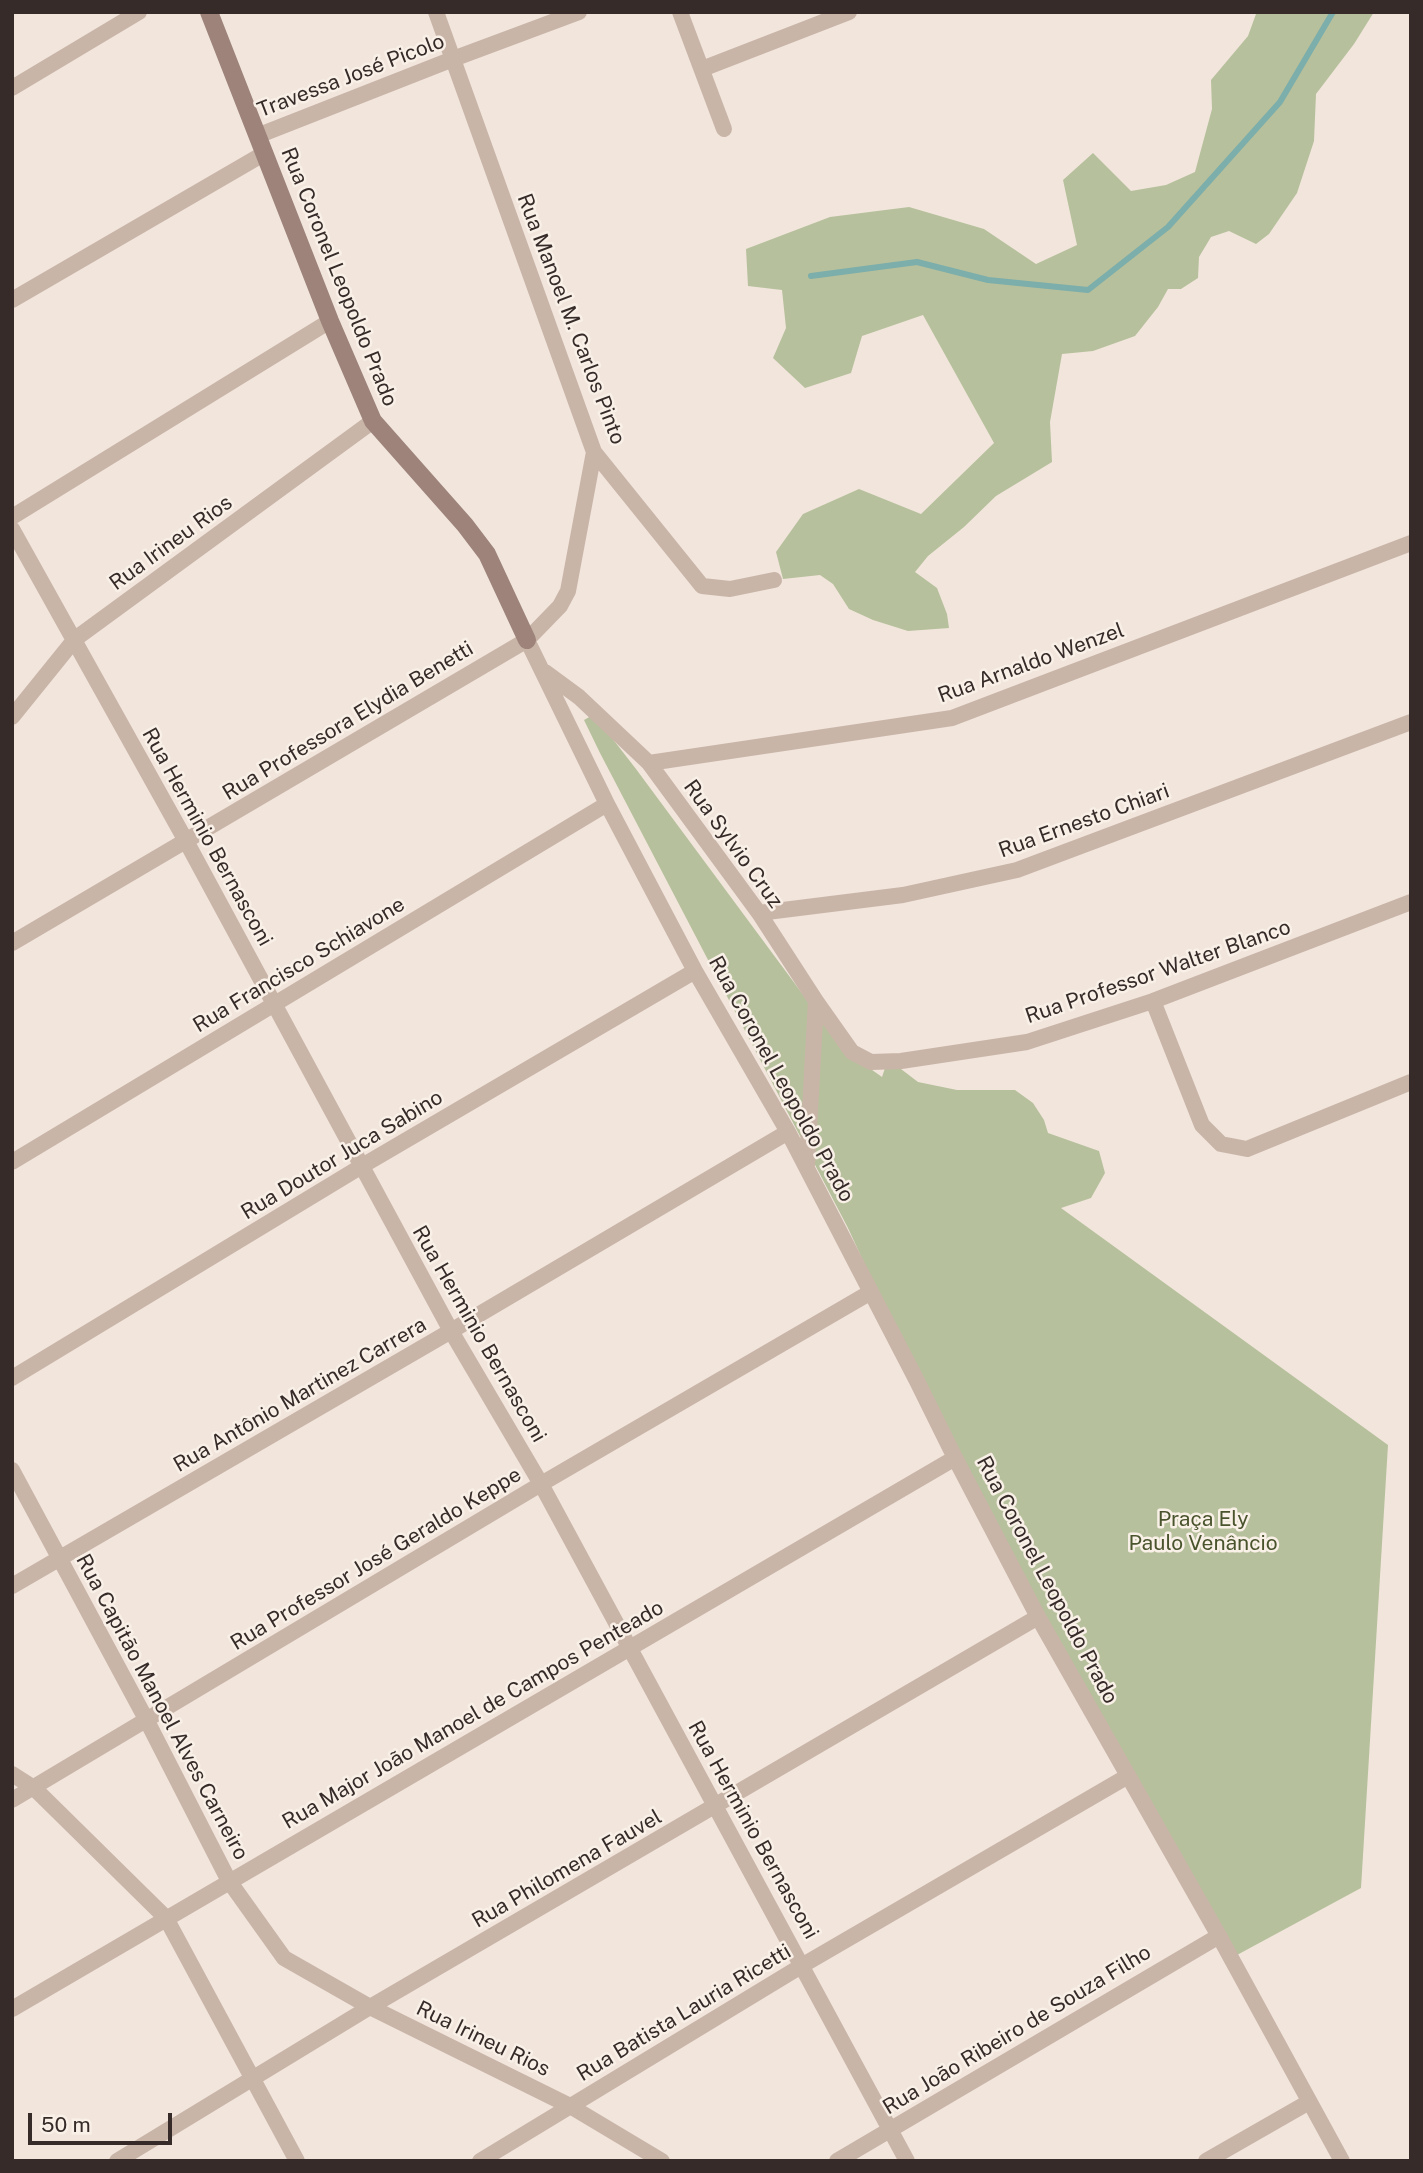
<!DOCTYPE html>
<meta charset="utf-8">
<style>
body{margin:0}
#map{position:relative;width:1423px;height:2173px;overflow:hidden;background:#f1e5dc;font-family:"Public Sans",sans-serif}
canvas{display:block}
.frame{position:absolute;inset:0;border:14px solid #362b28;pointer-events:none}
.scale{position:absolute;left:28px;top:2113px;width:144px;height:32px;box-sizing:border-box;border:4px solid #362b28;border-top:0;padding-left:9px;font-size:21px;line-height:24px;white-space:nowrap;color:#362b28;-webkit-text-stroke:5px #f9f0e8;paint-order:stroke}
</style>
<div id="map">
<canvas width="1423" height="2173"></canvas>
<div class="frame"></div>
<div class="scale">50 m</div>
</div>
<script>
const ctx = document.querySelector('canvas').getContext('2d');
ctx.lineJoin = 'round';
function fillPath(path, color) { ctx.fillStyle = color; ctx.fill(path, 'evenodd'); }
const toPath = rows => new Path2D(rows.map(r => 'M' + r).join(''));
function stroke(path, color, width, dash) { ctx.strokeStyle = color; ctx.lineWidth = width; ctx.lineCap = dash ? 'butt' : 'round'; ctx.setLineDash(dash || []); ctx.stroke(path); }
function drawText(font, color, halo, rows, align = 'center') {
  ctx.font = font + ' "Public Sans",sans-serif'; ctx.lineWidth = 5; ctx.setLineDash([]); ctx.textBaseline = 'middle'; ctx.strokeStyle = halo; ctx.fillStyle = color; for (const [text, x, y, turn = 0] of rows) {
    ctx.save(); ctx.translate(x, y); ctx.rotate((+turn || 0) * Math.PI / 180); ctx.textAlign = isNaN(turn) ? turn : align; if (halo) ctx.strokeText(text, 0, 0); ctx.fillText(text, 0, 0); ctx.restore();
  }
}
fillPath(toPath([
 [1252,12,1374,12,1354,44,1316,94,1314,141,1297,193,1269,234,1256,244,1229,231,1211,237,1199,257,1198,278,1181,289,1168,289,1158,307,1135,336,1093,351,1062,354,1050,422,1052,462,996,496,964,527,928,556,915,572,937,588,947,614,949,628,908,631,873,620,849,609,833,584,820,575,783,579,776,552,803,514,859,489,921,514,994,443,923,315,862,336,851,373,805,388,773,358,786,328,782,290,748,286,746,249,830,217,909,207,984,229,1036,264,1077,245,1063,180,1093,153,1131,191,1166,185,1195,172,1212,109,1211,80,1248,36,1256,14],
 [591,716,605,729,636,769,844,1050,882,1077,885,1068,901,1069,918,1082,957,1090,1015,1090,1033,1103,1044,1120,1048,1133,1099,1151,1105,1173,1091,1198,1061,1208,1388,1445,1361,1888,1237,1955,1065,1656,877,1291,848,1228,600,753,584,720]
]), '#b7c09c');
stroke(toPath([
 [811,276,917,262,988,280,1088,290,1168,227,1280,102,1333,12]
]), '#7caeab', 6);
stroke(toPath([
 [436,12,594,452,702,586,730,589,774,580],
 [680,12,724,129],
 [702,69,849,12],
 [12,88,139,12],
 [257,136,453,59,579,12],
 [12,300,265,153],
 [12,517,330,321],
 [12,529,186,841,451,1331,541,1484,907,2161],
 [527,640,607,804,695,971,788,1132,917,1381,955,1458,1038,1617,1219,1936,1342,2161],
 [545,672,579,697,649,763,759,913,816,1001,852,1052,871,1062,901,1061,1027,1042,1153,1001,1411,902],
 [12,717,75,639,373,421],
 [649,763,952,718,1411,543],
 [759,913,903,895,1017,870,1411,722],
 [12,943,527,640,560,606,568,591,594,452],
 [1153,1001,1202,1125,1221,1144,1247,1149,1411,1082],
 [12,1162,607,804],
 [807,1165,816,1001],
 [12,1378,362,1166,695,971],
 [12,1470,147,1721,229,1881,284,1958,370,2007,570,2106,662,2161],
 [12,1586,451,1331,788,1132],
 [12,1774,34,1788,166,1918,297,2161],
 [12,1800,541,1484,871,1292],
 [12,2009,955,1458],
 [117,2161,370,2007,1038,1617],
 [480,2161,803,1965,1128,1776],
 [837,2161,1219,1936],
 [1206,2161,1309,2102]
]), '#c9b4a8', 16);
stroke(toPath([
 [209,12,330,321,373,421,465,525,487,554,527,640]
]), '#9d837a', 18);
drawText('21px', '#362b28', '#f9f0e8', [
 ["Travessa José Picolo",351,76,-21],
 ["Rua Coronel Leopoldo Prado",339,277,68],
 ["Rua Manoel M. Carlos Pinto",571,319,69],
 ["Rua Irineu Rios",171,543,-36],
 ["Rua Arnaldo Wenzel",1031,663,-20],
 ["Rua Professora Elydia Benetti",348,721,-31],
 ["Rua Ernesto Chiari",1084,821,-20],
 ["Rua Herminio Bernasconi",207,837,61],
 ["Rua Sylvio Cruz",733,844,54],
 ["Rua Francisco Schiavone",299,965,-31],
 ["Rua Professor Walter Blanco",1158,972,-19],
 ["Rua Coronel Leopoldo Prado",781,1079,61],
 ["Rua Doutor Juca Sabino",342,1155,-31],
 ["Rua Herminio Bernasconi",479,1334,60],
 ["Rua Antônio Martinez Carrera",300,1395,-30],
 ["Rua Professor José Geraldo Keppe",376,1559,-31],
 ["Rua Coronel Leopoldo Prado",1047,1580,62],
 ["Rua Capitão Manoel Alves Carneiro",162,1707,62],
 ["Rua Major João Manoel de Campos Penteado",473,1715,-30],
 ["Rua Herminio Bernasconi",753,1830,61],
 ["Rua Philomena Fauvel",567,1869,-30],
 ["Rua Batista Lauria Ricetti",684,2013,-31],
 ["Rua João Ribeiro de Souza Filho",1017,2030,-31],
 ["Rua Irineu Rios",483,2039,26]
]);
drawText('21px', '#49542d', '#f9f0e8', [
 ["Praça Ely",1203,1520],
 ["Paulo Venâncio",1203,1544]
]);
</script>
